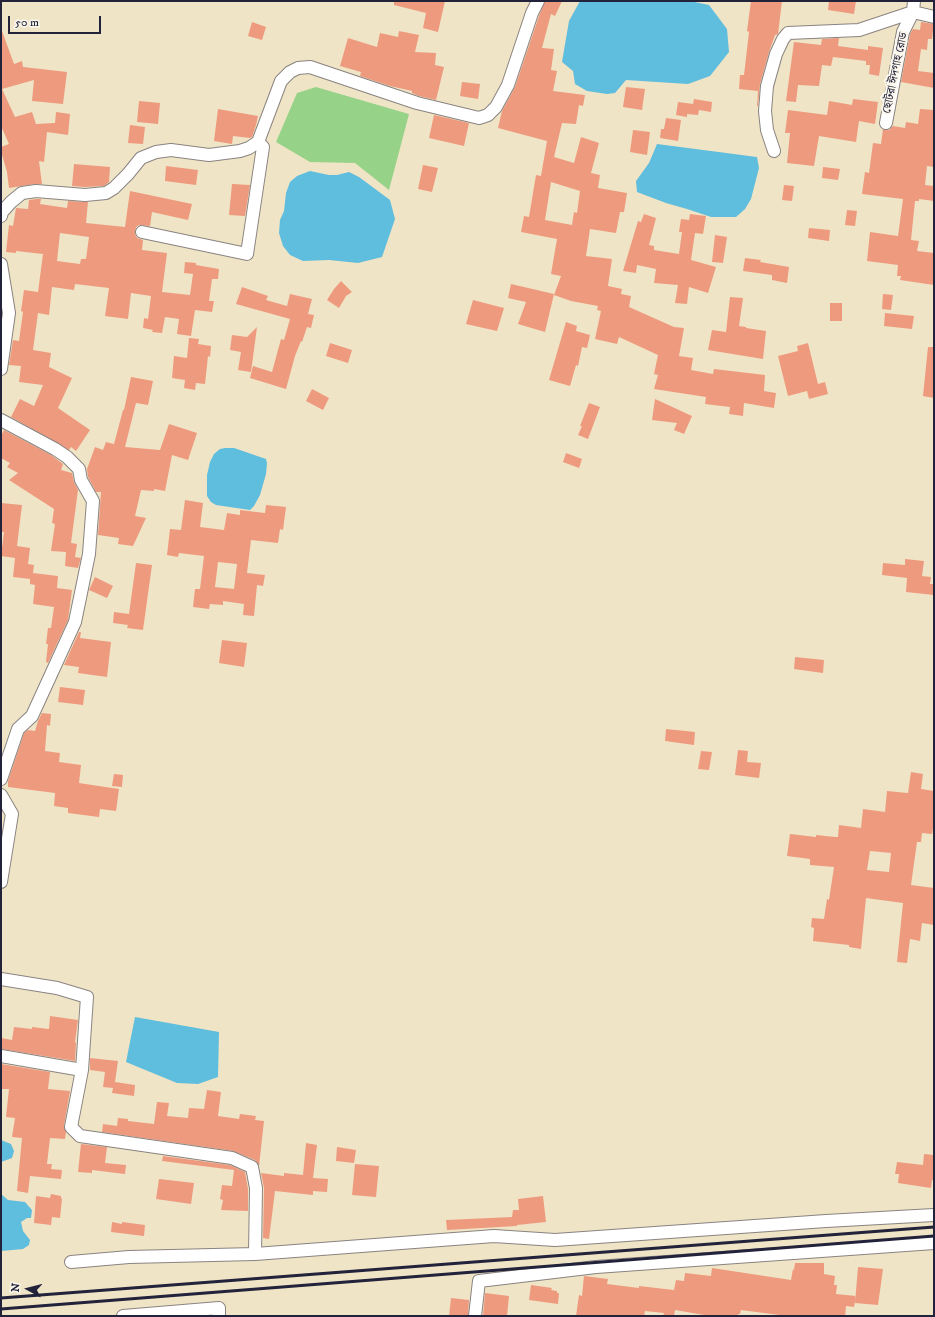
<!DOCTYPE html>
<meta charset="utf-8">
<style>
body{margin:0}
#map{position:relative;width:935px;height:1317px;overflow:hidden;background:#f0e4c6;font-family:"IM FELL DW Pica",serif}
canvas{display:block}
.frame{position:absolute;inset:0;border:2px solid #22223b;pointer-events:none}
.north{position:absolute;left:8px;top:1269px;width:40px;height:40px;-webkit-text-stroke:3px #fbf7ec;paint-order:stroke;rotate:277deg;font-size:11px;font-weight:700;line-height:16px;text-align:center;color:#22223b}
.north::after{content:'';display:block;margin:auto;width:14px;height:18px;background:#22223b;clip-path:polygon(50% 0,100% 100%,50% 72%,0 100%)}
.scale{position:absolute;left:8px;top:16px;width:93px;height:18px;box-sizing:border-box;border:2px solid #22223b;border-top:0;padding-left:5px;font-size:12px;line-height:14px;white-space:nowrap;color:#22223b;-webkit-text-stroke:3px #fbf7ec;paint-order:stroke}
</style>
<div id="map">
<canvas width="935" height="1317"></canvas>
<div class="frame"></div>
<div class="north">N</div>
<div class="scale">50 m</div>
</div>
<script>
const ctx = document.querySelector('canvas').getContext('2d');
ctx.lineJoin = 'round';
function fillPath(path, color) { ctx.fillStyle = color; ctx.fill(path, 'evenodd'); }
const toPath = rows => new Path2D(rows.map(r => 'M' + r).join(''));
function stroke(path, color, width, dash) { ctx.strokeStyle = color; ctx.lineWidth = width; ctx.lineCap = dash ? 'butt' : 'round'; ctx.setLineDash(dash || []); ctx.stroke(path); }
function drawText(font, color, halo, rows, align = 'center') {
  ctx.font = font + ' "IM FELL DW Pica","Noto Serif Bengali",serif'; ctx.lineWidth = 4; ctx.setLineDash([]); ctx.textBaseline = 'middle'; ctx.strokeStyle = halo; ctx.fillStyle = color; for (const [text, x, y, turn = 0] of rows) {
    ctx.save(); ctx.translate(x, y); ctx.rotate((+turn || 0) * Math.PI / 180); ctx.textAlign = isNaN(turn) ? turn : align; if (halo) ctx.strokeText(text, 0, 0); ctx.fillText(text, 0, 0); ctx.restore();
  }
}
fillPath(toPath([
 [316,87,409,114,389,190,355,163,310,162,276,142,297,93]
]), '#96d388');
fillPath(toPath([
 [580,1,690,1,709,5,727,29,729,52,710,76,688,84,626,80,615,93,607,94,587,91,575,84,573,71,562,62,569,21],
 [657,144,757,157,759,168,751,199,745,209,736,217,711,217,687,209,666,203,637,192,636,181,649,163],
 [310,171,329,175,337,175,349,172,359,177,390,200,395,219,382,257,358,263,329,260,303,261,290,255,283,246,279,233,280,220,284,211,286,193,290,182,297,176],
 [225,448,234,448,266,459,267,463,266,474,260,495,254,506,250,510,216,505,211,502,207,496,207,475,210,462,214,454,220,449],
 [135,1017,219,1032,218,1077,198,1084,177,1083,126,1062],
 [1,1140,11,1144,14,1151,12,1158,1,1162],
 [1,1194,8,1200,25,1202,32,1210,31,1218,27,1218,21,1222,23,1231,30,1240,29,1245,23,1249,1,1251]
]), '#5fbddd');
fillPath(toPath([
 [394,1,445,1,438,32,423,28,426,13,394,5],
 [545,1,562,1,555,16,551,14,542,48,554,49,551,70,557,71,553,91,585,95,583,106,579,105,576,124,562,123,554,157,574,163,581,137,599,143,591,173,600,175,598,188,627,193,624,212,620,212,616,233,590,229,586,256,612,259,608,286,622,289,621,294,631,296,629,307,674,327,684,328,679,356,693,358,691,370,713,374,714,369,765,375,764,391,776,393,774,408,744,403,743,416,729,414,730,407,705,404,706,397,654,389,658,375,654,374,658,355,619,337,617,344,595,339,601,311,597,310,598,306,571,301,554,295,561,276,551,274,557,239,521,232,524,216,529,217,536,175,541,176,547,141,498,128,502,111,515,87,539,16],
 [551,182,580,191,577,213,574,212,572,225,545,220],
 [751,1,782,1,778,34,775,35,769,52,760,84,758,106,757,106,758,91,739,89,740,75,744,75,749,32,747,31],
 [829,1,856,1,854,14,828,10],
 [252,22,266,27,262,40,248,36],
 [921,22,934,24,932,39,928,39,927,50,921,49,918,71,934,73,934,88,901,82,910,34,913,29,920,30],
 [2,31,14,64,22,61,23,67,67,72,63,104,32,101,34,80,2,89,15,117,32,112,36,124,55,123,56,112,70,114,68,135,47,132,44,162,39,161,42,184,35,184,9,188,7,172,1,151,1,147,9,144,1,126,1,32],
 [399,31,419,35,415,52,436,53,435,65,444,67,436,100,419,96,412,93,412,91,390,86,360,76,361,72,340,66,348,38,377,47,380,33,398,37],
 [839,38,838,46,868,50,868,46,883,48,879,76,869,74,870,65,866,65,866,61,833,57,831,66,822,65,819,86,798,85,796,102,786,101,794,42,821,45,822,39],
 [462,82,480,84,478,99,460,96],
 [626,87,645,89,642,110,623,107],
 [694,99,712,102,711,112,699,110,698,115,687,114,687,117,676,115,678,102,693,104],
 [853,99,878,102,875,124,859,121,856,142,819,136,814,166,787,163,790,133,785,133,788,110,827,115,829,101,852,105],
 [139,101,160,103,158,124,137,122],
 [218,109,258,116,256,125,252,137,250,138,233,136,232,144,214,141],
 [920,109,934,110,934,167,927,166,925,185,934,186,934,201,919,199,919,201,915,201,911,240,919,241,917,251,934,253,934,285,900,280,901,276,897,276,898,265,867,261,870,232,898,236,903,199,862,194,865,172,869,173,873,143,881,144,883,129,889,130,893,126,905,128,906,122,918,124],
 [434,115,469,123,464,146,429,138],
 [666,118,681,120,678,141,660,138,661,129,664,129],
 [130,125,145,127,143,144,128,143],
 [633,130,650,132,647,155,630,152],
 [74,164,110,167,109,182,104,186,85,187,72,186],
 [423,165,438,168,432,192,418,189],
 [166,166,198,170,196,185,165,181],
 [823,167,840,169,838,180,822,178],
 [232,184,250,185,245,216,229,215],
 [784,185,794,186,792,201,782,200],
 [130,191,192,204,188,220,152,212,150,226,139,225,136,227,135,234,137,238,143,240,142,250,167,253,162,292,190,295,193,274,184,273,185,262,196,263,196,265,219,269,218,279,212,279,209,301,214,301,212,312,195,310,191,336,177,334,179,319,165,317,162,333,152,332,153,330,143,328,144,318,148,319,151,296,131,293,128,319,105,316,109,288,75,284,74,290,52,287,49,315,38,313,33,350,51,353,49,367,72,378,58,408,90,430,76,451,71,447,69,450,11,417,20,399,34,406,43,385,19,382,21,366,9,365,13,340,19,341,23,312,21,311,24,290,38,292,43,254,16,251,16,253,6,252,9,225,13,226,16,208,28,209,29,200,36,199,41,199,40,204,67,208,68,201,88,202,86,223,125,227],
 [60,233,89,237,86,259,81,259,80,264,57,261],
 [847,210,857,211,855,226,845,225],
 [644,214,656,218,649,245,654,246,654,250,679,254,682,232,679,232,681,219,689,220,690,214,706,216,703,234,695,233,691,260,716,267,708,293,689,287,687,304,675,303,678,285,654,283,656,269,637,265,636,273,623,271,638,221,641,222],
 [809,228,830,230,829,241,808,238],
 [715,235,727,237,723,263,712,262],
 [745,258,761,260,760,262,789,267,787,283,772,280,772,275,743,271],
 [341,281,352,292,346,296,339,308,327,300,334,289],
 [511,284,554,294,545,332,518,324,526,302,508,298],
 [242,287,268,296,266,300,287,306,290,294,312,299,308,314,314,315,311,328,307,327,302,342,301,341,295,356,286,389,250,378,253,366,272,372,281,339,284,340,290,319,236,304],
 [883,294,893,295,891,310,882,309],
 [730,297,743,298,739,326,746,327,746,328,766,331,763,359,708,350,712,330,726,332],
 [473,300,504,308,497,331,466,324],
 [830,303,842,303,842,321,830,321],
 [885,313,914,316,912,329,884,326],
 [566,322,577,326,576,331,590,335,587,348,582,347,578,366,576,365,570,386,549,380],
 [257,327,251,372,238,370,241,352,230,350,232,335,247,337],
 [189,338,199,339,198,344,211,346,210,357,208,356,205,384,196,383,195,390,184,388,185,380,172,378,174,356,187,358],
 [330,343,352,350,348,363,326,356],
 [808,343,818,384,825,382,828,394,809,399,807,391,788,396,778,356,798,351,797,346],
 [928,347,934,347,934,398,923,396],
 [131,377,153,381,148,405,136,403,125,447,160,450,169,424,197,433,188,460,172,455,165,491,154,489,154,491,141,490,135,516,146,518,133,546,118,544,119,538,98,535,101,492,96,492,88,477,87,469,95,447,103,450,106,442,114,444,123,410,124,410],
 [312,389,329,398,323,410,306,401],
 [655,399,692,416,684,434,674,430,677,423,652,420],
 [589,403,600,407,588,439,578,435,582,426,580,426],
 [4,430,51,455,63,464,61,470,72,473,74,482,78,490,71,543,77,544,75,557,81,558,78,568,65,566,66,552,51,551,55,524,52,523,54,509,9,480,18,473,7,467,10,463,1,458,1,436],
 [566,453,582,459,579,468,563,462],
 [185,500,203,503,200,527,224,530,227,513,240,515,240,510,265,513,266,505,286,507,283,530,280,529,278,543,251,540,247,573,265,575,263,586,257,585,254,616,243,615,244,604,223,601,223,605,210,604,209,609,193,607,195,589,200,589,204,556,179,553,178,557,167,555,170,529,181,530],
 [218,562,237,564,234,589,215,587],
 [1,503,22,505,17,546,30,548,28,564,34,565,33,573,58,576,57,588,72,590,68,620,48,663,46,662,48,644,46,644,48,628,51,628,54,607,33,604,35,585,30,584,30,579,13,577,15,558,1,556,4,532,1,532],
 [905,559,924,561,922,576,931,577,930,584,934,584,934,595,906,592,907,578,882,575,883,563,905,565],
 [136,563,152,565,143,630,127,628,128,625,113,623,114,612,129,614],
 [95,577,113,586,107,598,89,590],
 [79,632,81,632,80,638,111,642,107,677,78,673,79,667,64,665],
 [222,640,247,643,244,667,219,663],
 [795,657,824,660,823,673,794,669],
 [60,687,85,690,83,705,58,702],
 [42,713,51,714,50,726,47,725,45,751,60,753,59,762,81,765,79,783,119,789,116,811,100,809,99,817,68,813,68,808,54,806,55,793,8,787,8,781,24,733,28,730,35,731,38,721],
 [666,729,695,732,694,745,665,741],
 [738,750,748,751,747,762,761,763,759,778,735,775],
 [701,751,712,752,709,770,698,769],
 [911,772,923,774,921,789,934,791,934,823,932,834,922,833,921,842,917,842,911,885,934,888,934,925,922,923,920,941,910,939,907,963,897,962,903,903,866,898,861,949,849,947,849,945,813,941,814,928,811,927,812,918,824,919,827,899,829,900,834,867,810,865,810,859,787,856,790,834,816,837,816,835,835,837,838,837,839,825,861,828,863,809,885,812,887,791,908,793],
 [870,851,891,853,889,872,867,870],
 [114,774,123,775,122,787,112,786],
 [50,1016,78,1020,75,1042,76,1043,75,1061,1,1049,1,1038,12,1040,14,1027,32,1029,32,1027,49,1029],
 [90,1058,118,1061,115,1082,135,1085,134,1096,112,1093,113,1088,103,1087,105,1072,90,1070],
 [1,1064,50,1072,48,1089,70,1091,64,1126,66,1132,65,1139,50,1138,47,1164,52,1164,51,1169,62,1170,61,1179,30,1176,28,1193,17,1191,22,1138,12,1137,15,1118,6,1117,9,1089,1,1089],
 [207,1090,221,1092,218,1116,239,1119,240,1114,256,1116,255,1120,264,1121,259,1166,255,1160,233,1151,102,1132,103,1124,117,1126,118,1118,128,1119,128,1121,154,1124,157,1102,169,1103,167,1116,188,1118,189,1108,204,1109],
 [306,1143,317,1145,313,1178,328,1179,327,1192,313,1191,313,1195,275,1191,269,1239,263,1238,264,1188,261,1173,284,1176,284,1173,303,1175],
 [81,1144,107,1147,105,1163,126,1165,125,1174,92,1170,92,1173,78,1172],
 [337,1147,356,1150,354,1163,336,1161],
 [924,1154,934,1155,934,1180,932,1180,931,1188,898,1183,899,1174,895,1174,897,1162,923,1165],
 [163,1156,230,1165,245,1172,248,1189,248,1211,221,1210,223,1200,220,1199,222,1185,232,1186,234,1170,162,1161],
 [355,1164,379,1166,376,1197,352,1195],
 [159,1179,194,1183,191,1204,156,1199],
 [51,1194,61,1196,61,1198,62,1199,60,1218,52,1217,51,1225,34,1223,36,1196,50,1198],
 [543,1196,546,1222,517,1225,517,1226,447,1230,446,1220,512,1217,513,1210,519,1210,518,1199],
 [112,1222,122,1224,122,1222,145,1225,144,1236,111,1232],
 [795,1263,824,1263,824,1274,835,1276,834,1285,837,1285,836,1294,856,1296,854,1307,846,1306,845,1316,787,1316,741,1310,740,1314,738,1314,738,1316,710,1316,675,1310,674,1316,663,1316,664,1313,645,1311,644,1316,576,1316,579,1295,582,1296,584,1276,608,1279,607,1284,639,1288,639,1286,674,1290,676,1280,684,1281,685,1273,711,1276,712,1268,791,1280,793,1269,794,1270],
 [858,1267,883,1269,878,1305,855,1303],
 [531,1285,552,1288,551,1290,557,1291,557,1293,559,1293,558,1304,529,1300],
 [485,1293,509,1296,507,1316,483,1316],
 [451,1298,469,1300,468,1316,449,1316]
]), '#ee9a7f');
const street = toPath([
 [886,123,903,32,913,12,914,1],
 [774,151,767,130,765,111,767,86,776,54,783,39,788,33,859,30,913,12,934,17],
 [1,216,2,212,11,202,22,193,36,191,85,195,106,193,114,188,128,174,141,158,156,152,171,150,209,155,240,151,249,148,258,142,281,81,290,72,298,68,310,67,417,103,479,118,488,115,496,107,508,85,532,13,538,1],
 [142,232,247,254,263,147,258,142],
 [1,264,9,313,1,369],
 [1,420,55,449,67,457,79,469,81,480,93,501,89,554,75,622,32,716,18,729,1,779],
 [1,795,12,814,1,882],
 [1,979,57,988,87,997,82,1070,71,1127,80,1136,232,1158,252,1167,256,1188,255,1254,494,1236,555,1240,826,1221,934,1215],
 [1,1056,82,1070],
 [71,1262,129,1257,255,1254],
 [123,1316,219,1308,219,1316],
 [475,1316,479,1281,596,1267,934,1243]
]);
stroke(street, '#898380', 14);
stroke(street, '#fff', 12);
stroke(toPath([
 [1,1298,934,1227],
 [1,1309,934,1236]
]), '#22223b', 3);
drawText('12px', '#22223b', '#fbf7ec', [
 ["ছোটরা ঈদগাহ রোড",896,73,-78]
]);
</script>
